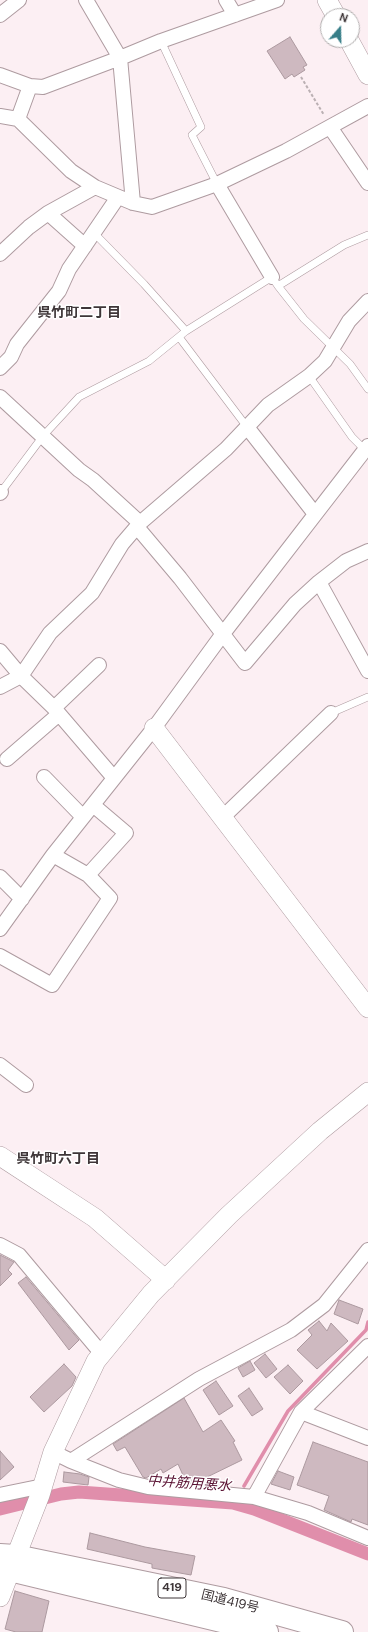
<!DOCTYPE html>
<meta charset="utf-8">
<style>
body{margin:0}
#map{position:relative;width:368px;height:1632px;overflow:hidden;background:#fceff3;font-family:"DM Sans",sans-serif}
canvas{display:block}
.north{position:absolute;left:320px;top:8px;width:40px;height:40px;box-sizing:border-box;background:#fff;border:1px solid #b2afaf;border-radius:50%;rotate:20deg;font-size:11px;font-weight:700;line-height:16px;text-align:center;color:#3e3638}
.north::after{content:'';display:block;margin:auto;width:14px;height:18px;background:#377e88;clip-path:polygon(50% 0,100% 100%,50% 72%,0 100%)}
</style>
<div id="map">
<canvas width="368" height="1632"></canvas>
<div class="north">N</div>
</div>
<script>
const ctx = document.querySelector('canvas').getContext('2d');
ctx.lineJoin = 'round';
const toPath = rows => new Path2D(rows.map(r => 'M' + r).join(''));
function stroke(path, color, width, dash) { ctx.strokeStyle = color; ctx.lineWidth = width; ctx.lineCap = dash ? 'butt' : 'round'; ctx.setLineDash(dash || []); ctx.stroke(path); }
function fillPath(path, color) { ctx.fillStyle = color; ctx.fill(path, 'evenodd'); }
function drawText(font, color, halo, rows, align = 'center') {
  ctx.font = font + ' "DM Sans","Noto Sans JP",sans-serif'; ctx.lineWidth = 3; ctx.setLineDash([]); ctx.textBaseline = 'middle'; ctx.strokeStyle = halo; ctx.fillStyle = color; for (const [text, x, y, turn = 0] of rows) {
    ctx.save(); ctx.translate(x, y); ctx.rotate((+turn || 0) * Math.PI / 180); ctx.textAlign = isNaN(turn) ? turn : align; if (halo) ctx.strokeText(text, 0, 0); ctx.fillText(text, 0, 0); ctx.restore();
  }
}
stroke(toPath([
 [244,1486,288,1411,366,1330,368,1322],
 [233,1503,234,1502]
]), '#e08eab', 3.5);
stroke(toPath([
 [0,1509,61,1494,79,1492,233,1503,254,1509,368,1554]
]), '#e08eab', 13);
const building = toPath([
 [290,37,307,65,303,67,305,70,294,77,292,74,285,79,267,51,290,37],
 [0,1255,14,1262,8,1270,12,1274,0,1286,0,1255],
 [26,1277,79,1340,69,1350,18,1283,26,1277],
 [339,1300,363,1309,358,1324,334,1314,339,1300],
 [319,1321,327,1331,331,1323,348,1341,317,1369,297,1350,312,1335,308,1330,319,1321],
 [265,1354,277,1369,266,1378,254,1363,265,1354],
 [250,1361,255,1370,243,1377,238,1368,250,1361],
 [64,1364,76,1377,72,1386,44,1412,30,1397,64,1364],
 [288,1365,303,1381,290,1394,274,1377,288,1365],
 [216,1381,233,1406,219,1415,203,1390,216,1381],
 [249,1388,263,1409,252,1416,238,1396,249,1388],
 [184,1398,203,1432,221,1420,235,1441,233,1442,242,1460,201,1480,201,1483,186,1482,178,1464,163,1473,161,1469,146,1478,143,1477,125,1447,117,1451,113,1444,184,1398],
 [313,1442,368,1462,368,1525,352,1519,351,1522,324,1510,329,1496,297,1485,313,1442],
 [0,1451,14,1467,0,1480,0,1451],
 [278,1471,294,1477,290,1490,271,1484,278,1471],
 [64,1472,80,1474,89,1477,88,1485,63,1482,64,1472],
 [90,1533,145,1547,195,1556,191,1575,152,1568,152,1564,87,1549,90,1533],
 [15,1591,49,1601,42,1632,16,1632,5,1629,15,1591]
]);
fillPath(building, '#ceb9c0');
stroke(building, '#ac999f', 1);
const lane = toPath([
 [161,41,201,127,192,135,217,184],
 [94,233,144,284,186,331],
 [278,286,304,319,350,364,368,389],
 [179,337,247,427],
 [309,376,352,437,365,450],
 [1,492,43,436,79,397,149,361,186,331,272,277,278,286,344,245,368,235],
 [331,713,368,697]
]);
const street = toPath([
 [86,0,120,58,133,203],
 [226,0,235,15],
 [0,15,19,0],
 [0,75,30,86],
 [0,116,18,119,71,171,95,187,133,203,152,207,217,184,286,151,368,106],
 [18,119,30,86,43,87,120,58,161,41,277,0],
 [330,127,368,183],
 [217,184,272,277],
 [48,213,85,246],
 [0,254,29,227,48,213,95,187],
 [0,368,11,357,17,344,59,291,69,269,118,197],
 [0,397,79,470,93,480,140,523],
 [247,427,315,514],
 [0,493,1,492],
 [137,527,180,578,245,663,295,604,319,582,346,561,368,551],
 [319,582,368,671],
 [0,651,21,676,54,708,114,778],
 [0,687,21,676,50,633,92,593,122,544,140,523,226,449,268,405,309,376,325,361,349,321,368,301],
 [54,708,99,665],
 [7,759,59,714],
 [44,777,83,817],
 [223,817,331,713],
 [53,855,88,875],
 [0,877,22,899],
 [0,929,53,855,154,728,222,635,368,446],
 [0,956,52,985,110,898,88,875,126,833,93,805],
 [0,1065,26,1085],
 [0,1245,19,1255,102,1354],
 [301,1412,368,1438],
 [53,1452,71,1461,199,1379,291,1330,324,1305,368,1250],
 [71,1461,119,1480,148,1487,254,1497,308,1513,368,1538],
 [0,1495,43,1486],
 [254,1497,301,1412,368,1346]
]);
const secondary = toPath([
 [327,0,336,16],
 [349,40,368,75],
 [154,728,368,1008],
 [0,1156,95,1218,166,1280],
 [0,1597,40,1495,53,1452,96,1361,151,1294,229,1215,320,1131,368,1092]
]);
const highway = toPath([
 [0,1555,16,1556,224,1599,342,1632],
 [0,1564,10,1570,267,1632]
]);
stroke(lane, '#ae9ba0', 8);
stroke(street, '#ae9ba0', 16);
stroke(secondary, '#ae9ba0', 20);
stroke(highway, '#ae9ba0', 24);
stroke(toPath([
 [301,77,324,115]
]), '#bbb0b3', 2, [3, 2]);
stroke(lane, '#fff', 7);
stroke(street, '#fff', 14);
stroke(secondary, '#fff', 19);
stroke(highway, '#fff', 22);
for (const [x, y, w] of [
 [172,1588,28]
]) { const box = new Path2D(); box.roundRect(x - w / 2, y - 10, w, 20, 3); ctx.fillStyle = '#fff'; ctx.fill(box); stroke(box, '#3e3638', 1); }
drawText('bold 12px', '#3e3638', null, [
 ["419",172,1588]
]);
drawText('13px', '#3e3638', '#fff', [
 ["国道419号",230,1602,14]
]);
drawText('bold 14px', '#3e3638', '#fff', [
 ["呉竹町二丁目",79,313],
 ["呉竹町六丁目",58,1159]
]);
drawText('italic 14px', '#591132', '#fff', [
 ["中井筋用悪水",189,1484,4]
]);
</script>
